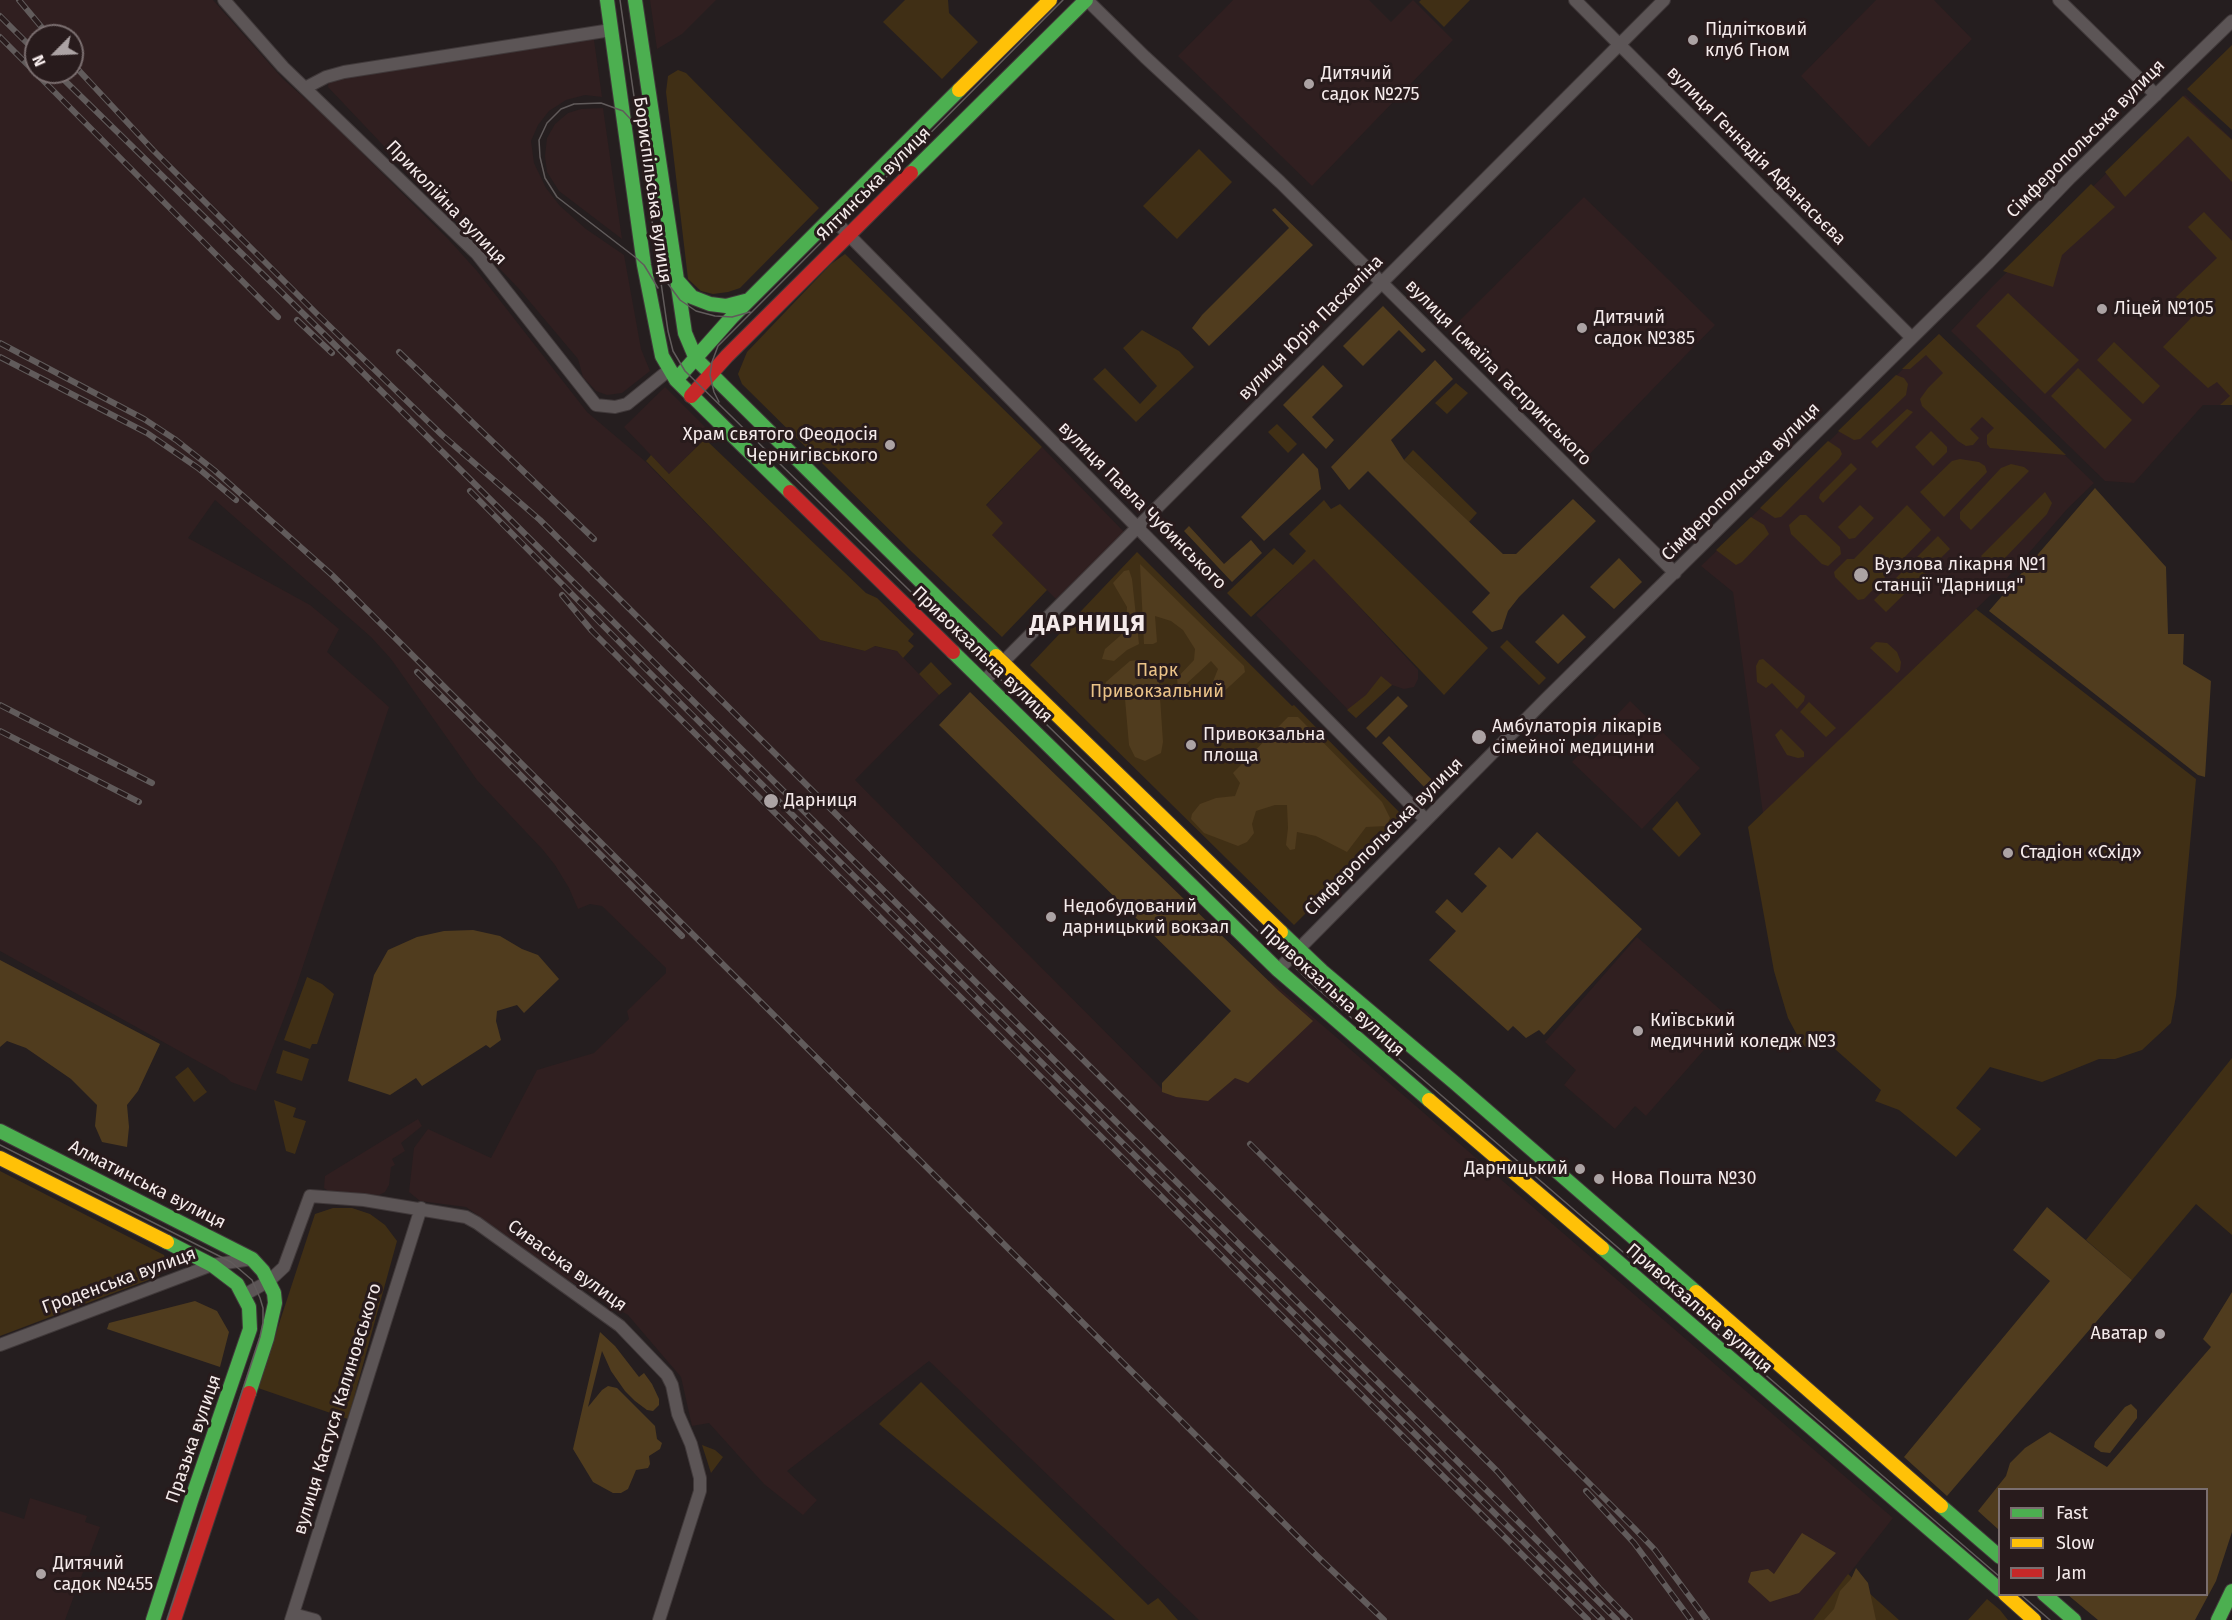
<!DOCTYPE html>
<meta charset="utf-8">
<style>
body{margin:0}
#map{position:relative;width:2232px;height:1620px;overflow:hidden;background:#251e1f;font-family:"Fira Sans",sans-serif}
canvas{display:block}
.legend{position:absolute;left:1998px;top:1488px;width:210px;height:108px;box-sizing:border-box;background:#281b1c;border:2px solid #7a6e6f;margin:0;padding:8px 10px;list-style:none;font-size:18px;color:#f5ebeb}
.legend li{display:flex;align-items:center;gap:12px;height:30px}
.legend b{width:30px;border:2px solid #7a6e6f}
.north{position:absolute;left:24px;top:24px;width:60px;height:60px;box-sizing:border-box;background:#281b1c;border:2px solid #7a6e6f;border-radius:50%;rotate:246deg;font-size:16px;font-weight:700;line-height:24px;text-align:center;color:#f5ebeb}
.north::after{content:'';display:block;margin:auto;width:21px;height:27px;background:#aca3a4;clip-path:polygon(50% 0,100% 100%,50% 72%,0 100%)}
</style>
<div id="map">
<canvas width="2232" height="1620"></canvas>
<ul class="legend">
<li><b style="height:8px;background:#4caf50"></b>Fast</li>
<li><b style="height:8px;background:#ffc107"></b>Slow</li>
<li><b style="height:8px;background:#c62828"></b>Jam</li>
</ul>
<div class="north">N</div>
</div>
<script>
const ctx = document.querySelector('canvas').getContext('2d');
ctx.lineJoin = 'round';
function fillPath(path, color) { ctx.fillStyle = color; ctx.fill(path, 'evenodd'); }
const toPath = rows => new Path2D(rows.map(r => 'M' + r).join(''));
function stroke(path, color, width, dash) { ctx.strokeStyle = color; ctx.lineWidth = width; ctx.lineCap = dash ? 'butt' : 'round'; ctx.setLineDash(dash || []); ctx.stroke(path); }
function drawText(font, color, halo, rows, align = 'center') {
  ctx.font = font + ' "Fira Sans",sans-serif'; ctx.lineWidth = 6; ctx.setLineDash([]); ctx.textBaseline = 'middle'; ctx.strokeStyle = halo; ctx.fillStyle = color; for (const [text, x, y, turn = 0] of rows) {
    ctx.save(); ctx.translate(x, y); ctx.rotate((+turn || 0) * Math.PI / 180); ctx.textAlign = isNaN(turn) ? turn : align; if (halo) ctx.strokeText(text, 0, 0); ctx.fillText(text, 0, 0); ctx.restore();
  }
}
fillPath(toPath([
 [0,0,213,0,283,79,326,117,449,240,477,271,587,412,646,462,820,640,865,651,874,646,897,651,939,695,855,780,1163,1090,1270,980,1893,1518,1813,1620,1199,1620,929,1361,787,1471,817,1500,803,1515,764,1484,709,1423,692,1426,681,1377,628,1315,570,1281,466,1207,420,1201,409,1192,414,1148,428,1129,491,1158,537,1070,594,1053,629,1019,627,1011,666,973,666,968,602,906,590,904,578,909,569,888,555,865,543,850,477,780,391,659,371,637,215,500,188,538,310,605,339,629,327,652,389,707,296,987,256,1091,231,1082,226,1077,0,951],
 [36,36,72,36,72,72,36,72],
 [650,0,716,0,682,34,657,49],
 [1233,0,1369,0,1391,22,1413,0,1453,40,1312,186,1178,56],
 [1876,0,1934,0,1972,39,1869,147,1801,76],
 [593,33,602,97,585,95,566,100,549,111,538,125,531,141,534,163,546,188,560,206,586,229,624,255,641,349,650,371,622,393,607,395,596,391,583,377,578,359,520,290,328,87,329,78],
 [2185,95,2232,139,2232,405,2203,405,2134,483,2105,481,1951,331,1992,287],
 [603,108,612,171,622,239,559,191,547,172,545,156,547,138,555,124,568,113,581,109],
 [1584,197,1715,325,1582,462,1449,331],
 [1939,334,2094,483,2068,508,2001,585,1763,814,1733,592,1701,566],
 [665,387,711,433,669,474,624,427],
 [1042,447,1124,532,1056,599,991,534,986,506],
 [1314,558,1418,670,1418,679,1414,687,1404,689,1392,685,1356,718,1256,615],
 [1630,701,1700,768,1642,829,1572,762],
 [1637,937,1731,1019,1646,1116,1635,1106,1615,1129,1564,1085,1576,1070,1545,1042],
 [418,1119,422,1126,401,1143,405,1151,392,1159,395,1165,391,1167,389,1185,385,1192,379,1195,330,1192,324,1188,325,1176],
 [30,1498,87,1516,85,1522,100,1527,65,1620,0,1620,0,1511,24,1519]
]), '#301f20');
fillPath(toPath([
 [905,0,948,0,949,13,978,42,942,79,883,22],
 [1421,0,1470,0,1444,27,1419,2],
 [2232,45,2232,130,2187,89],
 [678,70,686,73,819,208,740,288,728,292,713,294,701,291,688,279,666,92,668,76],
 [2183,96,2232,140,2232,182,2188,136,2125,197,2105,172],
 [1199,149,1232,182,1177,239,1143,206],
 [2091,184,2115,207,2062,255,2053,287,2003,271],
 [2204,212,2232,241,2232,405,2220,405,2230,396,2217,382,2208,388,2163,347,2193,316,2176,297,2217,258,2188,227],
 [845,254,1042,447,986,505,1003,523,992,535,1047,590,1002,637,912,552,742,384,738,374,747,352,831,264],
 [2008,293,2079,360,2045,394,1976,326],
 [1142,330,1179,351,1194,367,1136,422,1093,379,1105,368,1140,404,1157,386,1123,348],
 [1939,334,2066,455,1990,448,1987,444,1987,435,1994,428,1982,417,1970,429,1979,438,1973,445,1966,446,1958,441,1922,406,1920,399,1928,388,1943,373,1926,355,1910,369,1902,369],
 [2114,342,2160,386,2143,404,2097,360],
 [2078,368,2132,420,2105,449,2051,396],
 [1896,375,1904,378,1908,384,1906,395,1860,439,1854,440,1838,431],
 [1456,383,1468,393,1447,414,1435,403],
 [1907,409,1913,412,1877,448,1871,442],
 [1277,424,1297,444,1288,453,1268,432],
 [1931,431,1947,447,1947,452,1933,466,1915,447],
 [705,439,866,593,877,598,914,634,908,641,914,646,903,658,897,651,875,646,865,651,820,640,646,461,651,455,669,474],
 [1828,441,1840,449,1842,454,1839,459,1781,517,1775,518,1760,508],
 [1413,450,1477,513,1469,522,1404,460],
 [1960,459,1979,462,1985,466,1987,472,1944,517,1920,492,1952,461],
 [1851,463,1857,469,1823,503,1819,498,1820,494],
 [2011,464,2024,467,2029,471,1971,530,1960,519,1960,512,2001,468],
 [2045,492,2052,503,2047,514,2003,560,1990,565,1981,556],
 [1324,500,1331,509,1340,504,1488,648,1444,695,1314,559,1251,617,1227,593,1274,548,1293,565,1306,551,1289,534],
 [1860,505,1874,518,1855,538,1849,539,1838,527],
 [1907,505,1931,530,1864,599,1858,600,1835,577,1834,572,1847,559,1854,559],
 [1800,515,1806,515,1840,547,1841,554,1828,566,1822,564,1791,534,1789,525],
 [1751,517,1764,525,1769,534,1742,562,1736,565,1716,550],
 [1938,536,1950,549,1886,612,1874,600],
 [1137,552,1292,706,1294,705,1403,816,1294,925,1030,665],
 [1976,609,2196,779,2176,996,2171,1023,2142,1050,2115,1059,2099,1059,2042,1082,1990,1067,1956,1108,1981,1129,1956,1157,1899,1110,1875,1101,1881,1090,1835,1049,1814,1050,1803,1046,1788,1018,1774,971,1748,827],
 [1507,640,1546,678,1539,685,1500,647],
 [1876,642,1887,643,1897,652,1901,662,1900,670,1897,673,1870,648],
 [1763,659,1805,696,1804,701,1797,709,1772,683,1766,688,1757,682,1756,666,1759,660],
 [931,662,952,684,939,695,919,674],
 [1381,676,1392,685,1356,718,1347,710,1366,695],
 [1809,702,1836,728,1826,737,1800,712],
 [1781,729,1804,752,1804,757,1798,758,1787,755,1775,735],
 [1677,801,1701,834,1679,857,1652,829],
 [307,977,322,984,334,994,317,1044,312,1044,310,1049,284,1040],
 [283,1050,309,1059,302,1081,276,1073],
 [2232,1058,2232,1235,2196,1204,2132,1280,2086,1240],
 [188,1067,207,1092,194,1102,175,1077],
 [274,1100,296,1108,293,1117,306,1121,295,1154,286,1151],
 [0,1171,164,1255,167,1266,159,1276,0,1336],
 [333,1208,352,1208,370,1214,385,1225,397,1241,348,1419,258,1388,315,1214],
 [921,1382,1148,1605,1158,1598,1178,1620,1115,1620,879,1424],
 [702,1445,715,1450,723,1457,711,1473],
 [1848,1574,1899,1620,1813,1620],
 [1987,1599,2000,1610,2008,1620,1968,1620]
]), '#402f15');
fillPath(toPath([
 [1275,208,1313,245,1209,346,1192,328,1202,315,1289,228,1272,210],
 [1383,306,1426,350,1422,353,1399,330,1363,366,1343,346],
 [1435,360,1453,379,1391,440,1404,460,1503,554,1516,554,1573,499,1596,521,1519,597,1508,611,1502,629,1492,632,1472,612,1490,593,1368,471,1349,490,1331,467],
 [1323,365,1343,386,1312,417,1334,440,1326,449,1283,405],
 [1303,453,1318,469,1321,489,1264,541,1241,517],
 [2095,488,2166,567,2168,634,2184,634,2183,664,2211,681,2205,777,2198,775,1989,611],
 [1189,526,1224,564,1251,540,1262,553,1232,582,1184,531],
 [1619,558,1642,582,1614,609,1590,587],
 [1140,564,1244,666,1245,672,1217,698,1209,700,1210,689,1218,669,1211,661,1185,685,1178,688,1177,678,1194,660,1195,649,1183,630,1171,621,1155,616,1157,642,1153,644,1144,644],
 [1129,570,1132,579,1139,644,1127,650,1114,661,1102,659,1105,649,1120,636,1126,626,1127,607,1113,583,1124,571],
 [1563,614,1586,637,1558,664,1535,642],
 [1138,660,1140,670,1150,665,1158,668,1163,742,1161,753,1145,761,1135,757,1129,745,1125,699,1118,697,1106,700,1103,690,1106,682,1115,674,1130,661],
 [970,692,1279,991,1313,1021,1248,1083,1235,1078,1208,1101,1176,1097,1162,1092,1162,1083,1231,1011,939,725],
 [1398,696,1408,706,1376,738,1366,728],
 [1288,717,1298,717,1382,802,1390,818,1386,826,1366,827,1347,852,1316,836,1297,832,1295,849,1290,850,1286,845,1288,828,1287,805,1275,805,1256,811,1252,824,1254,833,1247,842,1238,846,1204,833,1191,819,1192,814,1200,804,1216,798,1235,796,1240,783,1233,773],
 [1389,736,1434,782,1426,789,1382,743],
 [1537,832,1642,929,1544,1035,1539,1030,1526,1038,1513,1026,1508,1031,1429,960,1456,931,1435,912,1447,899,1462,913,1487,886,1474,874,1499,847,1512,859],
 [473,930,500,936,522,949,538,955,559,979,524,1013,517,1005,497,1011,496,1021,501,1040,490,1048,486,1045,422,1086,416,1078,390,1095,348,1081,374,975,388,950,417,937,444,931],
 [0,960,160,1044,138,1091,127,1105,129,1127,127,1147,102,1142,95,1126,97,1105,71,1079,26,1048,7,1041,0,1047],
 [2047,1207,2132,1280,1947,1496,1904,1457,2050,1281,2013,1250],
 [2232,1292,2232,1532,2216,1581,2195,1620,2098,1620,2068,1595,2206,1594,2206,1490,2000,1490,1999,1530,1978,1511,2006,1476,2010,1463,2025,1448,2050,1432,2107,1467,2211,1347,2203,1339],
 [195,1301,217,1311,229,1332,220,1367,107,1329,109,1323],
 [600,1332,615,1346,639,1377,644,1373,652,1384,659,1399,659,1405,653,1411,647,1410,635,1401,625,1391,611,1371,602,1351,588,1407,602,1390,608,1386,617,1388,655,1426,657,1439,662,1443,660,1449,649,1456,650,1464,648,1468,636,1470,628,1489,621,1493,613,1493,593,1482,573,1449],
 [2131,1404,2137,1410,2137,1418,2110,1453,2101,1452,2094,1447,2095,1442,2125,1407],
 [1802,1533,1836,1553,1799,1593,1770,1602,1748,1582,1751,1572,1768,1569,1774,1574],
 [1856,1568,1868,1583,1876,1620,1824,1620,1834,1609,1840,1591,1851,1579]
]), '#503c1e');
const street = toPath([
 [224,0,283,67,477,254,596,405,615,407,627,404,669,370],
 [1087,0,1145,57,1280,182,1675,573],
 [1575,0,1912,338],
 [2059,0,2156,95],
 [305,88,326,77,344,72,611,30],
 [832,218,1426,820],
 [984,681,1664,0],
 [1278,970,1546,699,1988,263,2069,179,2232,21],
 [244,1295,269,1281,284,1267,310,1196,364,1200,466,1217,477,1223,620,1326,667,1375,672,1385,678,1414,691,1444,700,1478,700,1491,659,1620],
 [0,1345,212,1265,252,1259],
 [293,1614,315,1620],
 [291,1620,421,1208]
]);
const fast = toPath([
 [607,0,644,265,662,356,676,380,790,492],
 [635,0,685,333,696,359,996,656],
 [911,173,1086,0],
 [677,280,692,297,710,304,726,306,749,300],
 [676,380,732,317,959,90],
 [953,652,1278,970,1429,1100],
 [1281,932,1322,971,1455,1083,1696,1292],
 [0,1131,252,1259,263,1271,274,1293,275,1303,267,1338,249,1393],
 [1602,1248,2000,1590],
 [1941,1506,2000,1557],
 [2044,1594,2074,1620],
 [153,1620,191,1501,250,1329,249,1307,237,1284,212,1265,167,1242],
 [2218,1620,2232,1591]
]);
const slow = toPath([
 [959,90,1050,0],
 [996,656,1281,932],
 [1429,1100,1602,1248],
 [0,1158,167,1242],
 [1696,1292,1941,1506],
 [2005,1594,2034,1620]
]);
const jam = toPath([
 [691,396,727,356,911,173],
 [790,492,953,652],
 [174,1620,249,1393]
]);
stroke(street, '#40393a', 14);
stroke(fast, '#40393a', 16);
stroke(slow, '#40393a', 16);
stroke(jam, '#40393a', 16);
stroke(street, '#5c5556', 12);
stroke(fast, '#4caf50', 14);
stroke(slow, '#ffc107', 14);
stroke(jam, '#c62828', 14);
stroke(toPath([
 [620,0,668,331,673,351,685,371,1311,983,2000,1577],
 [638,127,623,111,601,103,574,104,561,109,547,123,539,140,540,157,545,178,557,197,635,257,644,265,658,288],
 [660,273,680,300,696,311,715,316,732,317,750,312],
 [719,402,714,392,710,375,712,362,718,346,1063,0],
 [0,1145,231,1262,252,1280,260,1298,263,1308,263,1323,260,1337,167,1620],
 [2020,1594,2050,1620]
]), '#615b5b', 1.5);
const rail = toPath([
 [19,0,49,36],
 [0,16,36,52],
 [0,37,278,317],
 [72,63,153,150,318,315,442,435,540,520,1497,1471,1599,1588,1630,1620],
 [56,72,321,331,1617,1620],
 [297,320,332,353],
 [0,343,144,419,176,440,214,470,332,575,1319,1558,1384,1620],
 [399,352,594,539],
 [0,357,147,433,198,468,236,500],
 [470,491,644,667,1602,1620],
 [562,595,592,631,641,680,1588,1620],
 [417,672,682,936],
 [0,705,152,783],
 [0,731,139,802],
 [1250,1144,1634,1528,1655,1550,1707,1620],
 [1586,1491,1634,1543,1691,1620]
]);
stroke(rail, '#615b5b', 6);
stroke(rail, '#281b1c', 4, [11]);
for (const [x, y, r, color] of [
 [1693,40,6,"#aca3a4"],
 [1309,84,6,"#aca3a4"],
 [2102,309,6,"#aca3a4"],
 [1582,328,6,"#aca3a4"],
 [890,445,6,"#aca3a4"],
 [1861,575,8,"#aca3a4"],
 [1479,737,8,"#aca3a4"],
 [1191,745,6,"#aca3a4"],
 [771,801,8,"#aca3a4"],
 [2008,853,6,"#aca3a4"],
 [1051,917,6,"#aca3a4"],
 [1638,1031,6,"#aca3a4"],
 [1580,1169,6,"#aca3a4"],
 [1599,1179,6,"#aca3a4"],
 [2160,1334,6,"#aca3a4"],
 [41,1574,6,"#aca3a4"]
]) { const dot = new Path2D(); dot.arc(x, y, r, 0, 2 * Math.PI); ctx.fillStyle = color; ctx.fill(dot); stroke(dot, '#281b1c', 2); }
drawText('18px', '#f5ebeb', '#281b1c', [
 ["Підлітковий",1705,30],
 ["клуб Гном",1705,51],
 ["Дитячий",1321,74],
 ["садок №275",1321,95],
 ["Ліцей №105",2114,309],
 ["Дитячий",1594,318],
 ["садок №385",1594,339],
 ["Храм святого Феодосія",878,435,"right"],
 ["Чернигівського",878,456,"right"],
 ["Вузлова лікарня №1",1874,565],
 ["станції \"Дарниця\"",1874,586],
 ["Амбулаторія лікарів",1492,727],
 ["сімейної медицини",1492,748],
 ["Привокзальна",1203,735],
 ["площа",1203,756],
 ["Дарниця",784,801],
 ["Стадіон «Схід»",2020,853],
 ["Недобудований",1063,907],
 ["дарницький вокзал",1063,928],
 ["Київський",1650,1021],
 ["медичний коледж №3",1650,1042],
 ["Дарницький",1568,1169,"right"],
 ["Нова Пошта №30",1611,1179],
 ["Аватар",2148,1334,"right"],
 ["Дитячий",53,1564],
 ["садок №455",53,1585]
], 'left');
drawText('18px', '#f5ebeb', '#281b1c', [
 ["Сімферопольська вулиця",2086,139,-45],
 ["вулиця Геннадія Афанасьєва",1756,156,45],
 ["Ялтинська вулиця",874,184,-45],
 ["Бориспільська вулиця",652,190,82],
 ["Приколійна вулиця",446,203,46],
 ["вулиця Юрія Пасхаліна",1311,328,-45],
 ["вулиця Ісмаїла Гаспринського",1498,373,45],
 ["Сімферопольська вулиця",1741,482,-45],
 ["вулиця Павла Чубинського",1142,506,45],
 ["Привокзальна вулиця",982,655,44],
 ["Сімферопольська вулиця",1384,837,-45],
 ["Привокзальна вулиця",1332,991,42],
 ["Алматинська вулиця",147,1185,27],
 ["Сиваська вулиця",567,1266,36],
 ["Гроденська вулиця",119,1281,-20],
 ["Привокзальна вулиця",1699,1309,41],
 ["вулиця Кастуся Калиновського",338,1409,-73],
 ["Празька вулиця",194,1439,-71]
]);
drawText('18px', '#ebc388', '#281b1c', [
 ["Парк",1157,671],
 ["Привокзальний",1157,692]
]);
ctx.letterSpacing = '1.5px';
drawText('bold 24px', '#f5ebeb', '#281b1c', [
 ["ДАРНИЦЯ",1088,624]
]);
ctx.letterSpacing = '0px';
</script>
